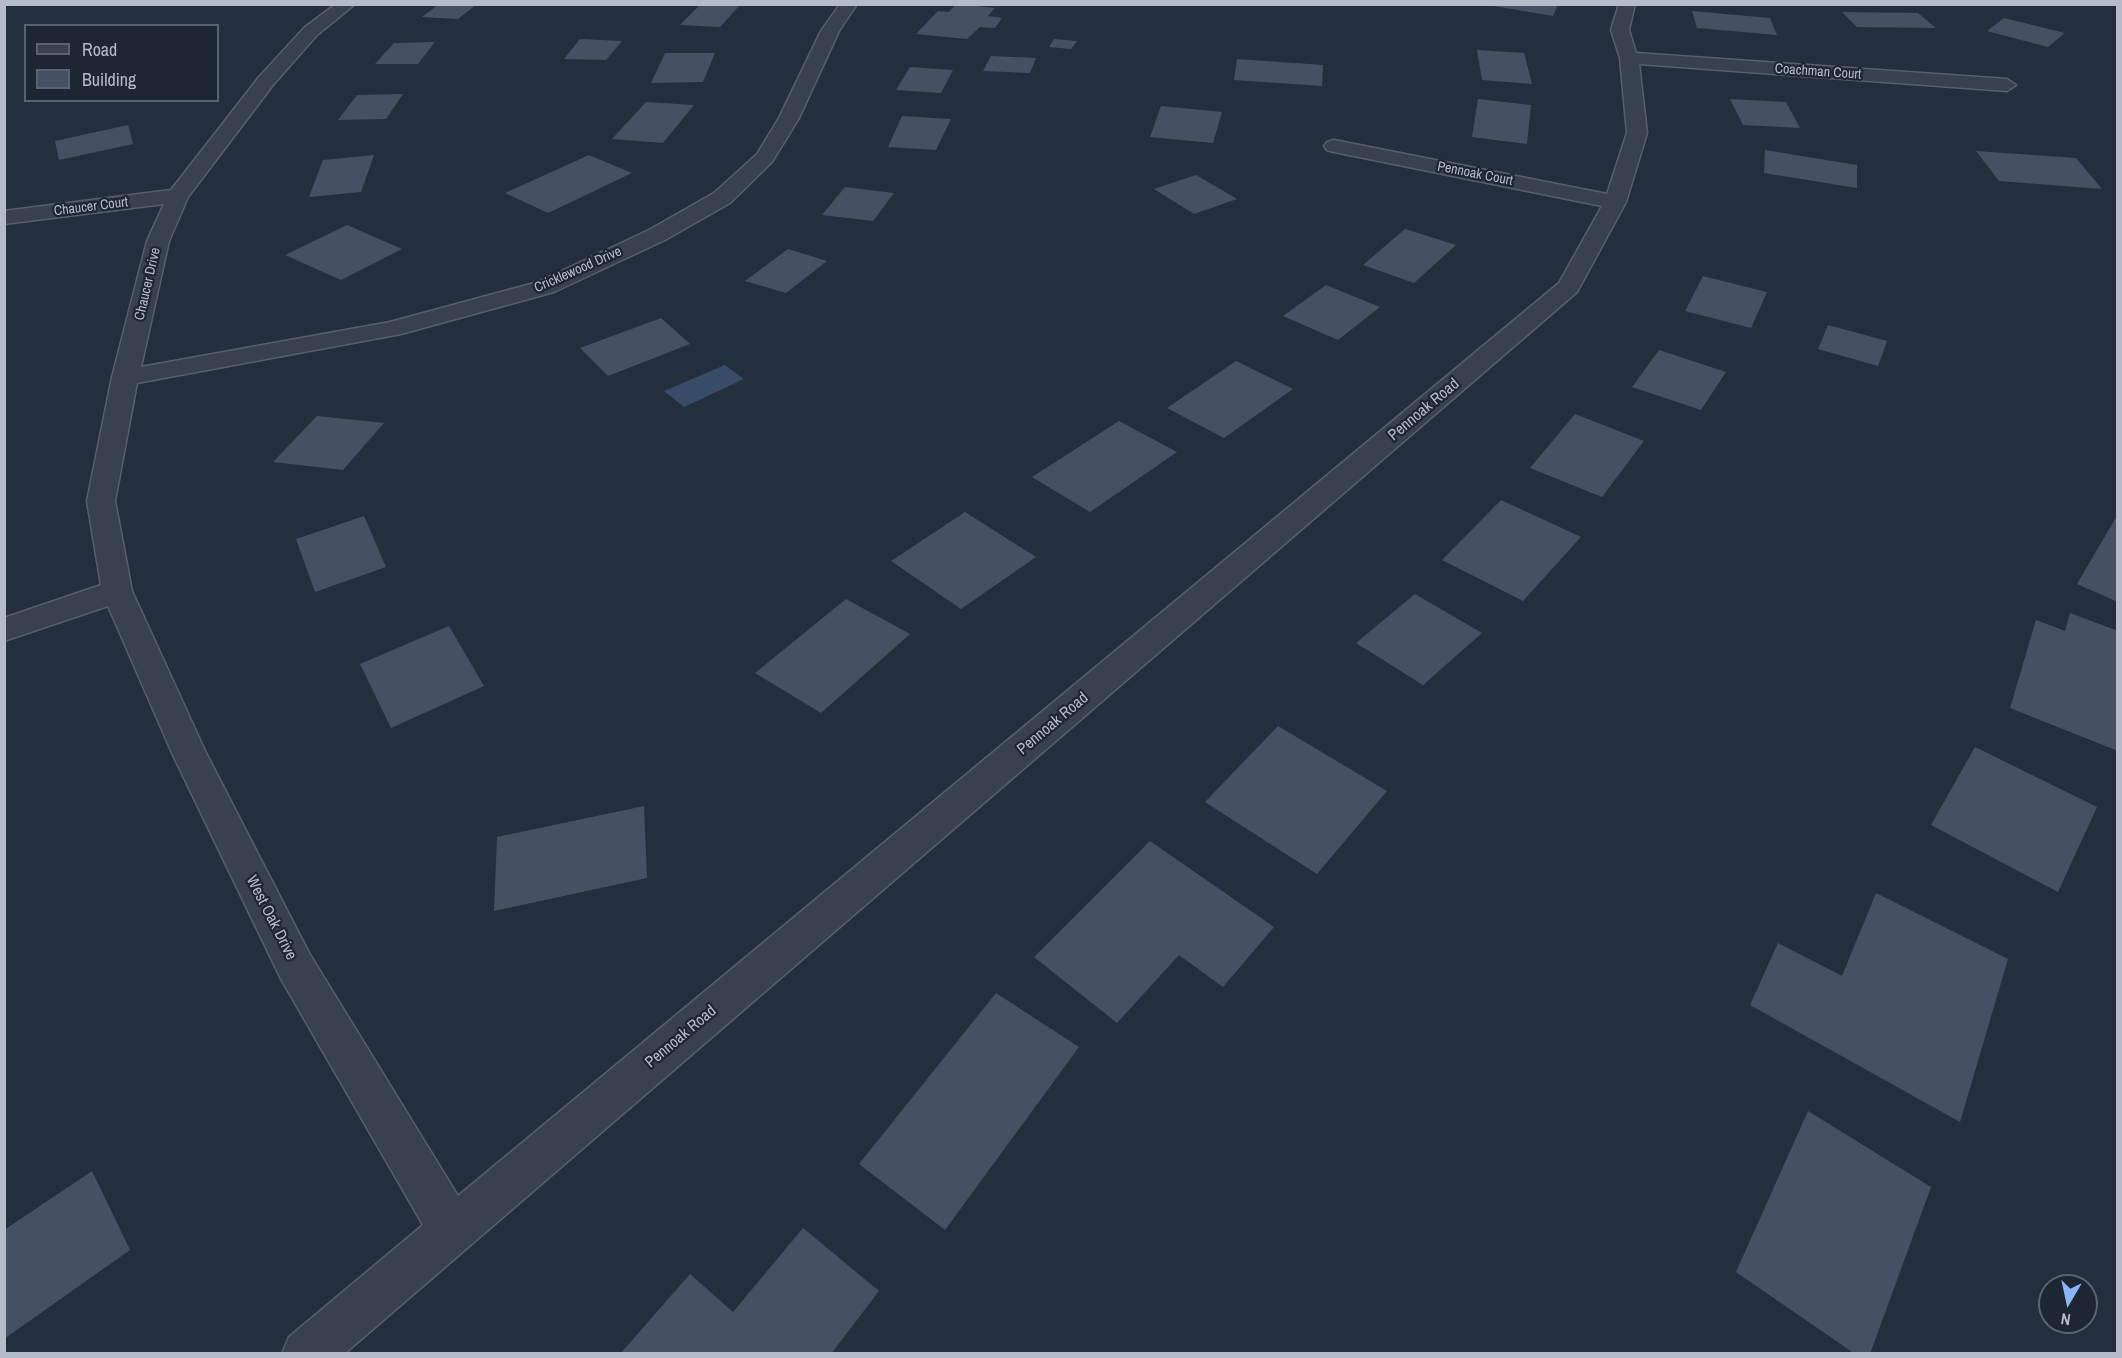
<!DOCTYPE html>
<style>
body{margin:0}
#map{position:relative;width:2122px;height:1358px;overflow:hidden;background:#242f3e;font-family:"Archivo Narrow",sans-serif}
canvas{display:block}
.frame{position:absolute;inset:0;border:6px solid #b4bcc9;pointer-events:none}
.legend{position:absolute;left:24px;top:24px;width:195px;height:78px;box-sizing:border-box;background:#1d2633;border:2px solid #59626f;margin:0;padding:8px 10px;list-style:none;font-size:18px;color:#b4bcc9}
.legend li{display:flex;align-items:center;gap:12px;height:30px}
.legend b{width:30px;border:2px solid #59626f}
.north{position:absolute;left:2038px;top:1274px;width:60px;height:60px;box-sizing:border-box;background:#1d2633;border:2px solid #59626f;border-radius:50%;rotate:189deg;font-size:16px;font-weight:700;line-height:24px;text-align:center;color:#b4bcc9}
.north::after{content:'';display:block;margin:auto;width:21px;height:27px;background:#8ab4f8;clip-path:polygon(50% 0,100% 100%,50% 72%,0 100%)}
</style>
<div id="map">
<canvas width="2122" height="1358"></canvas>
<div class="frame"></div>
<ul class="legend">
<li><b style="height:8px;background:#38414e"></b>Road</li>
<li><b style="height:16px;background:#455162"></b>Building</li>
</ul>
<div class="north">N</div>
</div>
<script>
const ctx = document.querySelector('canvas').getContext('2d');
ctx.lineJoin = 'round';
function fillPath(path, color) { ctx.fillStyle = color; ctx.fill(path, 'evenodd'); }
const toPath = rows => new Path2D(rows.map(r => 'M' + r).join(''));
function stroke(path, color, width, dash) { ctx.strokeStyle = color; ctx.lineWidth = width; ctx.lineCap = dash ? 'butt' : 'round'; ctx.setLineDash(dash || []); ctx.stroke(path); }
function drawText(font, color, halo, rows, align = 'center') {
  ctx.font = font + ' "Archivo Narrow",sans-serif'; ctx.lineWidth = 4.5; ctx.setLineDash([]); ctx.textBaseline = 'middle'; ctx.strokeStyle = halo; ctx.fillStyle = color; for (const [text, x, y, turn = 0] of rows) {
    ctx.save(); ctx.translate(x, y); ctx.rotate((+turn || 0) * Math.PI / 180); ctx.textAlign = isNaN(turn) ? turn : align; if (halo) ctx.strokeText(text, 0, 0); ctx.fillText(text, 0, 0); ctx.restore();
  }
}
fillPath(toPath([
 [725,365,744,379,684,407,664,391]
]), '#394c67');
fillPath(toPath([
 [439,4,477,4,458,19,422,17],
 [957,4,995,8,988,16,1002,18,995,28,980,27,967,39,916,34,938,11,948,12],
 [1482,4,1558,4,1553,16],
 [700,5,740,5,720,27,680,25],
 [1692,11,1770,18,1777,35,1697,28],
 [1842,12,1918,13,1936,28,1857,27],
 [2004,18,2065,33,2048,47,1987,31],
 [580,39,622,41,606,60,564,59],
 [1054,39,1077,41,1071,49,1049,47],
 [435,42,418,64,375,64,394,43],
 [1477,50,1524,53,1532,84,1482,80],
 [665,53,715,53,703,82,651,83],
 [991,56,1036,58,1030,73,983,71],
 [1237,59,1323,65,1322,86,1234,80],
 [910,67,953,70,941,93,896,90],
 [403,94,386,119,338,120,357,95],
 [1478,99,1531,105,1527,144,1472,137],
 [1730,99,1786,102,1800,128,1743,125],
 [646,102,694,105,663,143,612,139],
 [1161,106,1222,112,1213,143,1150,137],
 [902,116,951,119,936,150,888,147],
 [128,125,133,144,59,160,55,141],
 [1765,150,1857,165,1857,188,1764,173],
 [1976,151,2076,158,2102,189,1999,181],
 [374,155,361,192,309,197,323,160],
 [589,155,632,173,548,213,505,193],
 [1196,175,1237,199,1194,214,1154,189],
 [845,187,894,193,873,221,822,215],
 [347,225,402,249,341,280,285,255],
 [1405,229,1456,245,1414,283,1363,265],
 [788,249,827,261,786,293,745,281],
 [1703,276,1767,292,1751,328,1685,311],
 [1326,285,1380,307,1338,340,1283,316],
 [661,318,690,344,608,376,580,348],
 [1828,325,1887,341,1878,366,1818,349],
 [1659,350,1726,372,1701,410,1632,387],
 [1236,361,1293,389,1224,438,1167,408],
 [1575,414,1644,441,1602,497,1530,468],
 [317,416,384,423,343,470,273,462],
 [1119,421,1177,452,1090,512,1032,477],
 [1501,500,1581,537,1523,601,1442,560],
 [965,512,1036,557,961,609,891,561],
 [2118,514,2118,602,2077,584],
 [364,516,386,567,315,592,296,539],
 [1415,594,1482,633,1423,685,1356,643],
 [846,599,910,634,821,713,755,673],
 [2070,613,2118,631,2118,751,2010,708,2036,620,2065,631],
 [449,626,484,686,391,728,360,664],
 [1278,726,1387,791,1317,874,1205,802],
 [1975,747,2097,807,2058,892,1931,825],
 [644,806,647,878,494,911,497,837],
 [1150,841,1274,927,1223,987,1179,955,1117,1023,1034,957],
 [1876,893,2008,959,1960,1122,1750,1005,1778,943,1842,976],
 [996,993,1079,1047,945,1230,859,1164],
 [1808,1111,1931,1187,1870,1354,1855,1354,1736,1272],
 [92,1171,130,1250,4,1339,4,1230],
 [803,1228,879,1291,831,1354,620,1354,690,1274,733,1312]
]), '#455162');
const street = toPath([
 [336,4,355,4,317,35,273,85,188,197,169,241,141,367,390,322,538,282,649,230,714,193,757,154,779,118,821,31,840,4,857,4,839,31,799,118,772,162,730,203,665,240,554,292,401,334,137,383,115,501,132,591,206,753,309,953,458,1196,1559,283,1602,206,1334,152,1327,150,1324,146,1327,142,1334,140,1607,194,1627,133,1620,58,1611,30,1619,4,1635,4,1629,30,1636,53,2007,79,2016,85,2007,91,1639,64,1647,133,1626,202,1577,292,344,1354,282,1354,289,1337,423,1225,281,979,172,753,108,606,4,641,4,618,101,585,87,501,112,377,147,241,164,204,4,224,4,211,171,190,259,77,305,27,336,4]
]);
stroke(street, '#565f6c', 3);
fillPath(street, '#38414e');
drawText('14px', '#b4bcc9', '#1d2633', [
 ["Coachman Court",1818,72,4],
 ["Pennoak Court",1475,174,11],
 ["Chaucer Court",91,207,-7],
 ["Cricklewood Drive",578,270,-24],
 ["Chaucer Drive",148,284,-77]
]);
drawText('16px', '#b4bcc9', '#1d2633', [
 ["Pennoak Road",1424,410,-40],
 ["Pennoak Road",1053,724,-40],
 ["West Oak Drive",271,918,63],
 ["Pennoak Road",681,1037,-40]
]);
</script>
